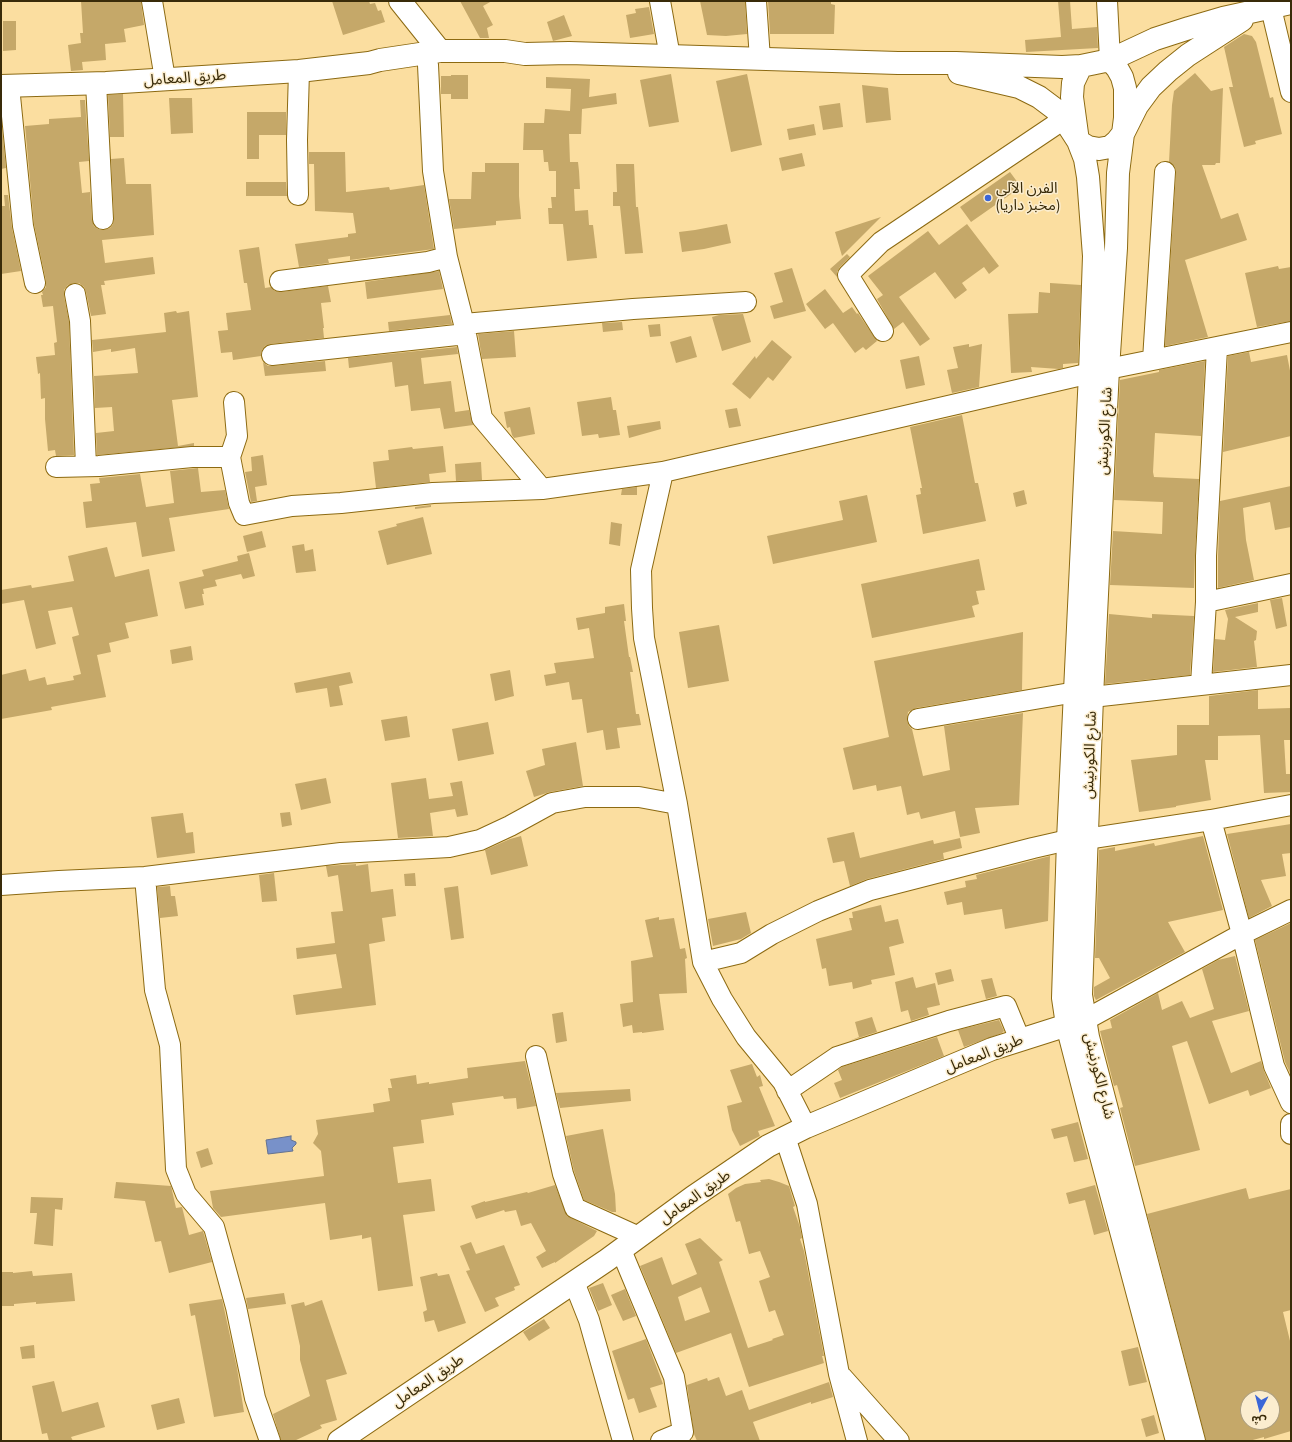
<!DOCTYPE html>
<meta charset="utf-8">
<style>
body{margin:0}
#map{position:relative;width:1292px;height:1442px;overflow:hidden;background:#fbdea0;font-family:"PT Sans Narrow","Noto Sans Arabic",sans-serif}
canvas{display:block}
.frame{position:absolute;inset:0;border:2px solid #392b09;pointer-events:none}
.north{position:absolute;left:1240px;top:1390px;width:40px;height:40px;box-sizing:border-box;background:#fbedcf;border:1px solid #ad9f80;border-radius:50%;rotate:187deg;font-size:11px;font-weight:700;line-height:16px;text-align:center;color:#392b09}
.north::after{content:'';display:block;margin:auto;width:14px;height:18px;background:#3b66d7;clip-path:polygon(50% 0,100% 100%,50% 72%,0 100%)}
</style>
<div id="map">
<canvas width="1292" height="1442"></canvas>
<div class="frame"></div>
<div class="north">ش</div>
</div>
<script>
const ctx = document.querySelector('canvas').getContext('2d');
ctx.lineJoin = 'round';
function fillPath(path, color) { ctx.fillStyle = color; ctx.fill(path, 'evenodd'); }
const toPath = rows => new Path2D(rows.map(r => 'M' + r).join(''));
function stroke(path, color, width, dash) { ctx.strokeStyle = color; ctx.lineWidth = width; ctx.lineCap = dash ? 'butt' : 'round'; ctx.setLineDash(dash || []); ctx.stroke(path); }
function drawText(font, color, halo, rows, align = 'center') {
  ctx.font = font + ' "PT Sans Narrow","Noto Sans Arabic",sans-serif'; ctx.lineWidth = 3; ctx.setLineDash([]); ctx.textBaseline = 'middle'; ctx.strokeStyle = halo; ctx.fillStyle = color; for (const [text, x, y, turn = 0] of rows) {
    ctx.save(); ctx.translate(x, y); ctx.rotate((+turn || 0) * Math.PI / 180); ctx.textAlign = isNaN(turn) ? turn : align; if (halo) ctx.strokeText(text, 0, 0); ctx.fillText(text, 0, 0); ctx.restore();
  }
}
const water = toPath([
 [291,1136,291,1140,296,1142,296,1144,292,1148,293,1151,268,1154,266,1140,291,1136]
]);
fillPath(water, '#7891c9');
stroke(water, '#65728f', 1);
fillPath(toPath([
 [81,1,141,1,144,25,124,29,126,42,105,44,106,60,82,62,83,70,71,71,68,45,81,43,80,33,83,33],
 [332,1,369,1,370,4,375,3,378,11,381,10,385,22,343,35],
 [460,1,492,1,483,6,493,25,487,28,489,38,480,38],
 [700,1,745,1,747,34,726,36,707,35],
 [768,1,831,1,831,4,835,5,834,34,770,34],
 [1058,1,1070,1,1072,29,1097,27,1098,48,1026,52,1025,40,1061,37],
 [649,7,654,34,630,38,626,15,636,13,635,9],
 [564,15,572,36,553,41,547,22],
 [3,21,16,21,16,50,3,51],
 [1244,34,1252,36,1256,42,1270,98,1273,97,1282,134,1255,141,1256,144,1244,147,1229,87,1233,87,1224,47],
 [1195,73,1211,91,1223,88,1220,163,1216,163,1215,165,1202,165,1221,219,1238,213,1247,240,1185,260,1208,337,1165,346,1176,173,1175,167,1169,162,1172,105,1174,91],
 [671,74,679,122,649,127,640,80],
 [747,74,762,145,731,152,716,81],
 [451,75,468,75,468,99,451,99,451,94,441,94,441,76,451,76],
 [546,77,590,79,589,97,616,93,617,104,582,109,581,134,569,134,570,162,578,162,579,171,580,189,574,189,575,211,588,210,589,225,593,225,597,258,567,261,563,224,549,224,548,208,552,208,551,197,556,197,556,171,549,171,548,162,544,162,543,150,523,150,524,123,544,123,545,109,570,111,571,89,546,88],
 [862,85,888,88,891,120,866,123],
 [123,94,124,137,110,137,108,95],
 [169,98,192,98,193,133,171,134],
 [80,100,85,100,89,161,79,162,82,193,90,192,92,220,94,226,98,229,104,230,110,228,113,224,114,218,111,159,124,158,126,184,151,184,154,235,102,240,105,263,153,257,155,274,104,281,105,285,101,285,106,314,91,316,86,292,84,287,79,283,73,283,68,285,64,290,64,296,69,322,74,455,56,456,55,450,48,451,45,419,45,398,41,399,40,373,38,374,36,357,55,355,54,343,57,342,53,306,43,307,41,295,43,295,42,292,46,287,46,281,34,224,25,126,49,124,49,119,81,117],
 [840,103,843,127,823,130,819,106],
 [247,112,286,112,286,135,259,135,259,159,247,159],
 [814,124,816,135,789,140,787,129],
 [2,128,6,168,1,169,1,129],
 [309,152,345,152,346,192,389,187,390,190,424,185,434,249,350,260,350,256,328,259,329,263,299,267,295,244,348,237,348,234,356,233,353,213,315,211,314,164,309,164],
 [802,153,805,166,782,171,779,158],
 [485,163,519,163,519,196,521,219,496,221,496,225,454,229,449,199,471,199,472,172,485,172],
 [616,164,634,164,636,207,638,207,643,253,625,254,620,206,613,206,613,192,617,192],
 [1010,172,1021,187,971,222,960,207],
 [246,182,286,182,287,196,246,196],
 [4,195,8,195,12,228,21,271,1,274,1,206,5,206],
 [881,217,842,256,835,232],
 [727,224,731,243,704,249,682,252,679,232,695,230],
 [967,224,999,266,989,274,984,267,962,283,967,290,955,299,935,272,899,297,930,339,920,346,903,322,894,329,877,299,883,295,868,276,928,231,939,245],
 [259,247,265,288,271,287,275,291,281,292,328,286,331,302,321,303,324,328,323,328,324,338,270,344,265,346,262,350,261,356,233,360,232,352,221,353,218,331,228,330,226,313,251,310,247,283,244,283,239,250],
 [847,254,850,257,840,267,837,272,837,277,830,269],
 [1278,266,1279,269,1291,267,1291,321,1257,327,1245,273],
 [792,268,806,311,774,319,770,306,783,302,774,273],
 [439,271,443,289,367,299,365,282],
 [1050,283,1081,285,1078,363,1063,364,1063,368,1059,369,1031,367,1032,372,1011,373,1008,314,1038,313,1039,292,1050,293],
 [825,289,843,313,852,307,857,314,858,313,877,341,866,350,863,347,855,353,833,323,825,329,806,304],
 [176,311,177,313,189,311,198,397,172,400,178,446,194,443,194,446,97,455,96,433,114,431,112,407,95,408,94,376,138,373,135,348,111,352,111,349,93,352,92,340,166,332,164,313],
 [743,314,751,342,722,351,712,317,719,315],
 [450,315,452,324,389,331,388,322],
 [622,322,623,330,603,332,602,323],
 [660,324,661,336,650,337,648,325],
 [514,331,516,357,482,359,478,334],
 [691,336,697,357,676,363,670,342],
 [772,340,792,357,773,381,768,377,750,399,732,384,755,356,756,359],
 [969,344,969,347,982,344,979,387,952,393,947,370,958,368,953,347],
 [457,347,458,354,421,358,424,384,451,381,455,412,469,410,473,425,444,429,440,408,411,411,408,385,395,387,392,362,349,368,348,358],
 [1249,352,1251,362,1287,355,1291,376,1291,436,1223,452,1228,356],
 [919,356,925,385,906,389,900,360],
 [325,361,326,371,265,376,263,362,268,366,273,366],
 [1205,361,1201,436,1155,433,1153,472,1154,477,1199,479,1195,555,1194,588,1110,585,1113,531,1162,534,1163,502,1114,500,1120,380,1159,372,1159,370],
 [611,397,613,410,616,410,620,435,599,438,598,434,582,436,577,402],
 [530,407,535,434,514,438,512,435,510,427,507,428,504,412],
 [737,408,741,426,729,428,725,410],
 [962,415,975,483,978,483,986,521,923,534,916,495,921,494,920,488,922,488,910,427],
 [660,421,661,429,629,438,627,426],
 [443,446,446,472,429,474,430,482,376,488,373,462,389,460,388,450,412,447,413,449],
 [263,455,267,485,255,487,257,501,251,502,245,472,252,471,251,457],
 [481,462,482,480,456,481,455,464],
 [198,468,201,492,225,490,229,509,169,518,175,551,142,557,136,522,86,528,83,502,92,501,90,484,100,483,99,478,140,474,146,507,174,503,170,471],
 [1291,486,1291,527,1275,530,1270,502,1243,508,1246,540,1254,580,1218,588,1218,556,1220,501],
 [637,487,637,495,621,495,622,489],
 [1024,490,1027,504,1016,507,1013,493],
 [867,495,877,542,773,564,767,536,843,520,839,501],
 [431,505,431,507,415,509,415,507],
 [423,517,432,554,387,565,378,531,397,526,396,524],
 [611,522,622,524,620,546,609,544],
 [262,531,266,547,247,552,243,536],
 [304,544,305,551,313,549,316,571,296,573,292,546],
 [107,547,115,577,149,569,158,616,125,623,129,638,109,643,111,652,97,655,106,697,51,707,52,710,1,719,1,675,26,669,29,681,45,677,47,685,74,680,73,676,81,674,72,637,79,635,72,607,48,611,56,644,36,649,24,600,1,604,1,590,31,585,32,588,74,581,68,556],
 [249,553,255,576,243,579,241,574,215,580,217,586,203,589,204,594,202,594,204,605,185,609,179,582,204,576,202,570,238,561,237,556],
 [979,559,985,590,976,591,979,604,972,606,975,617,872,638,861,584],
 [1282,598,1287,626,1276,629,1270,600],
 [1258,603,1258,612,1235,617,1257,631,1256,640,1254,641,1257,667,1213,672,1215,639,1225,640,1228,619,1225,610],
 [624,604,626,621,624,621,629,657,630,657,633,672,630,672,636,714,639,714,641,725,617,728,620,748,606,750,603,730,587,733,582,699,572,700,569,682,546,686,544,675,556,673,554,663,594,658,589,628,578,630,576,618,605,613,605,607],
 [1109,614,1152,618,1152,614,1194,616,1190,675,1105,684],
 [719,625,729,681,688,688,679,632],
 [1023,632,1022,690,916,708,908,712,907,721,909,726,912,729,923,776,950,770,944,726,1023,713,1019,805,975,808,980,833,960,837,955,811,921,819,919,812,907,815,901,786,877,791,876,785,853,790,843,748,889,737,874,661],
 [191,646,193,660,172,664,170,650],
 [510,670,514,696,495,701,490,674],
 [350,672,353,683,339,686,343,705,330,707,327,688,296,693,294,683],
 [1258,690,1258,709,1291,708,1291,740,1284,740,1286,774,1291,774,1291,792,1264,793,1260,735,1218,736,1218,760,1205,760,1211,800,1176,806,1176,807,1139,812,1131,760,1177,755,1177,725,1209,725,1209,696],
 [407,716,410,737,385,741,381,720],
 [488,722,494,754,458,761,452,729],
 [576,742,583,786,550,792,534,797,526,771,545,765,542,749],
 [326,778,331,803,301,810,295,784],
 [426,778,429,799,453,796,450,783,462,781,468,815,457,817,455,809,430,813,433,836,398,838,391,783],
 [290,812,292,825,282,827,280,813],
 [183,813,186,833,193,832,195,853,157,858,151,817],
 [1291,824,1291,853,1282,854,1286,876,1261,880,1272,906,1249,918,1227,834],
 [854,832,860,858,933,840,934,844,960,838,962,848,943,853,944,859,867,879,850,886,844,861,833,863,827,838],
 [521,836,528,866,491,875,485,850,510,839],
 [1203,836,1223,910,1168,922,1185,952,1096,1000,1094,996,1094,987,1110,978,1099,958,1095,958,1099,850,1115,847,1115,851,1154,843,1155,846],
 [1050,856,1048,921,1005,929,1002,909,964,915,962,902,947,905,944,892,966,887,965,881,977,879,976,875],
 [356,864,356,866,368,864,371,892,393,889,396,916,382,918,385,941,369,944,376,1005,296,1015,293,995,342,988,336,954,297,959,296,948,335,943,331,912,343,911,338,875,328,877,326,866],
 [274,873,277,901,262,902,259,875],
 [415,873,416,886,405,886,404,874],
 [170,886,171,896,175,896,178,916,160,918,157,887],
 [458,886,464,938,451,940,444,888],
 [881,905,885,922,898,919,904,943,889,947,895,975,871,980,872,984,853,989,852,982,829,986,826,968,822,969,816,939,852,930,849,918,853,918,852,912],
 [746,912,751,933,741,939,713,946,708,919],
 [659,917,659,920,674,918,680,949,685,948,687,958,685,959,687,993,659,994,664,1030,642,1033,642,1032,633,1033,632,1025,623,1027,620,1004,633,1002,631,961,653,957,645,920],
 [1291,923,1291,1075,1285,1062,1255,940],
 [1235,956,1249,1011,1212,1021,1231,1073,1261,1061,1264,1071,1271,1088,1250,1096,1248,1090,1209,1104,1187,1041,1172,1046,1200,1150,1135,1166,1120,1108,1123,1107,1117,1085,1114,1086,1100,1031,1112,1028,1110,1020,1158,993,1162,1010,1182,1001,1190,1018,1214,1009,1202,969,1218,960],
 [951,969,954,981,938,985,935,973],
 [913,977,916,988,935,983,940,1005,927,1008,929,1015,911,1021,908,1010,901,1012,895,982],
 [992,978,997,996,986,999,981,980],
 [563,1012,567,1041,556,1043,552,1014],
 [872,1017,877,1032,849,1041,859,1037,855,1022],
 [999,1020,1004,1031,1002,1033,964,1047,958,1030],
 [937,1037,944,1056,840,1098,834,1083,842,1080,838,1070,842,1067],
 [525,1061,536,1106,517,1109,516,1098,504,1099,503,1096,452,1103,454,1115,421,1120,424,1143,393,1147,398,1183,431,1179,435,1211,403,1215,413,1286,378,1291,371,1237,362,1239,362,1235,330,1240,325,1203,221,1217,213,1208,210,1191,324,1176,321,1151,313,1143,318,1134,316,1120,374,1112,373,1104,390,1101,388,1088,392,1088,390,1079,416,1075,417,1084,429,1082,429,1084,468,1078,467,1068],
 [752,1064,757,1077,760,1075,763,1086,759,1087,775,1126,758,1131,760,1136,740,1146,732,1130,727,1106,742,1102,730,1070],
 [630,1089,631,1101,560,1108,556,1093],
 [1078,1122,1088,1159,1074,1162,1067,1136,1054,1139,1051,1129],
 [603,1129,615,1194,616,1212,612,1212,584,1200,574,1171,566,1136],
 [208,1148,213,1164,201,1168,196,1152],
 [769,1179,779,1182,789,1186,795,1206,793,1207,800,1227,802,1238,800,1239,804,1251,824,1356,822,1356,824,1363,749,1387,731,1333,676,1353,640,1266,662,1257,672,1285,697,1274,685,1244,700,1238,723,1260,719,1262,748,1348,773,1340,772,1339,784,1335,775,1310,769,1312,759,1281,770,1277,760,1251,749,1254,740,1221,736,1222,728,1194,736,1188,745,1184,761,1182,760,1180],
 [701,1287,710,1312,685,1321,678,1297],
 [116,1182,171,1186,176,1208,182,1207,189,1235,203,1231,212,1262,169,1273,161,1241,155,1242,145,1201,114,1198],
 [555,1185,567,1216,597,1231,594,1236,555,1263,555,1262,542,1268,536,1257,546,1251,531,1223,521,1226,516,1210,505,1212,504,1210,476,1219,471,1206,485,1201,485,1202,527,1192,528,1193],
 [1095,1185,1108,1231,1094,1235,1085,1200,1069,1204,1066,1193],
 [1246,1188,1249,1199,1291,1189,1291,1310,1283,1312,1291,1345,1291,1431,1264,1439,1264,1437,1249,1441,1206,1441,1147,1214],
 [1248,1398,1272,1398,1272,1422,1248,1422],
 [31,1197,63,1198,62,1210,55,1209,53,1246,34,1244,37,1213,30,1213],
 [471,1242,476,1254,504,1245,520,1285,514,1287,515,1290,495,1298,499,1306,485,1312,466,1271,470,1270,460,1246],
 [32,1271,33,1276,72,1273,75,1301,36,1304,36,1302,14,1304,14,1306,1,1306,1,1272,13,1272,13,1273],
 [437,1273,438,1276,449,1274,466,1323,438,1332,434,1320,425,1322,423,1312,427,1310,420,1277],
 [603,1283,612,1305,598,1311,589,1288],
 [625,1289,636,1316,623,1321,611,1295],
 [284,1293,286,1304,248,1309,246,1298],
 [222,1299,237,1368,244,1412,214,1417,195,1315,191,1316,189,1304],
 [322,1300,347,1374,326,1380,337,1420,320,1425,322,1428,294,1441,281,1441,273,1414,310,1396,300,1360,300,1346,291,1305,304,1302,305,1306],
 [544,1319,550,1328,529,1341,523,1332],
 [646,1339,663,1384,650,1388,657,1407,639,1413,634,1398,628,1400,612,1351],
 [34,1345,35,1358,22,1359,20,1347],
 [1138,1347,1147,1382,1129,1386,1121,1351],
 [719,1377,726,1396,742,1390,749,1410,829,1382,833,1397,811,1404,811,1402,753,1422,760,1441,697,1441,694,1434,687,1385,707,1378,708,1381],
 [54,1381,62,1412,98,1402,105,1427,71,1437,73,1441,49,1441,47,1433,42,1434,32,1386],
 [179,1398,185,1423,157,1430,151,1405],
 [1154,1415,1159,1433,1146,1437,1141,1419]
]), '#c5a869');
const minor = toPath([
 [152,1,165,79],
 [660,1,670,57],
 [756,1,760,59],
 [1107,1,1110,60],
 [1271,8,1291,92],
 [428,65,433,171,447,257,464,324,482,418,542,489,663,472],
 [96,83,103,219],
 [9,86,23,226,35,283],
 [298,195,297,140,299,71],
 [280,281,428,262,447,257],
 [75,294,80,321,86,466],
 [464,324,633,309,746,302],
 [883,331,848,275,881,242,1064,119],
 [272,355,466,334],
 [1153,360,1165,172],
 [230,457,237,436,234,402],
 [56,467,99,466,192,457,230,457,239,503,244,515,292,506,341,503,433,493,542,489],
 [1206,602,1291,584],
 [1201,684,1206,602,1206,556,1217,348],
 [1092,697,1291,675],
 [918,719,1076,692],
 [1211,820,1242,934,1274,1066,1291,1103],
 [145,877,155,990,170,1045,176,1169,186,1194,214,1227,236,1307,255,1398,270,1441],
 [1,885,59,881,145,877,341,853,449,847,480,840,510,826,552,803,585,797,639,797,677,804],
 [703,962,741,953,772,934,818,911,870,890,1033,848,1068,840,1086,839,1211,820,1291,805],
 [1085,1020,1242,934,1291,910],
 [536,1056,563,1174,575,1208,639,1237],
 [787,1091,837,1057,949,1021,1006,1006,1020,1040],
 [1291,1124,1291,1134],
 [806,1127,783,1082,746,1037,722,999,703,962,677,804,644,638,642,608,641,570,663,472,1108,369,1291,332],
 [785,1137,807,1204,839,1374,857,1441],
 [621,1250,674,1377,683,1432,661,1441],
 [574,1282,589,1320,623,1441],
 [842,1377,899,1441]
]);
const major = toPath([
 [400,1,440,51],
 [1110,60,1117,68,1122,77,1125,88,1125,118,1118,173,1116,248,1108,369,1092,697,1081,995,1088,1037,1194,1441],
 [1081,66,1073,83,1072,97,1078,141,1085,159,1088,177,1094,256,1090,373,1068,840,1063,998,1067,1025,1093,1126,1177,1441],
 [959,73,1019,87,1039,97,1055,109,1067,124,1078,141,1088,147,1099,149,1110,147,1117,141,1124,132,1137,106,1151,87,1168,71,1188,55,1242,20],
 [1,86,106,83,299,71,369,63,380,60,440,51,505,51,525,54,569,53,898,63,956,63,1062,67,1081,66,1110,60,1155,39,1189,28,1223,18,1291,3],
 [339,1441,607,1260,693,1197,768,1146,806,1127,992,1049,1080,1021]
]);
stroke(minor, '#8c6a12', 22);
stroke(major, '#8c6a12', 24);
stroke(minor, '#fff', 20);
stroke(major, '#fff', 22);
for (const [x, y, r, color] of [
 [988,198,4,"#3b66d7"]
]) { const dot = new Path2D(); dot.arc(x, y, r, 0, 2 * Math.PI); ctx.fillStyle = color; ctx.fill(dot); stroke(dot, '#fbedcf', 1.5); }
drawText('15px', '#392b09', '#fbedcf', [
 ["طريق المعامل",185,78,-4],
 ["شارع الكورنيش",1105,431,-87],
 ["شارع الكورنيش",1090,755,-88],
 ["طريق المعامل",984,1054,-21],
 ["شارع الكورنيش",1099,1076,76],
 ["طريق المعامل",695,1197,-35],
 ["طريق المعامل",428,1381,-34]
]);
drawText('15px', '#392b09', '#fbedcf', [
 ["الفرن الآلي",996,189],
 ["(مخبز داريا)",996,206]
], 'left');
</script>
